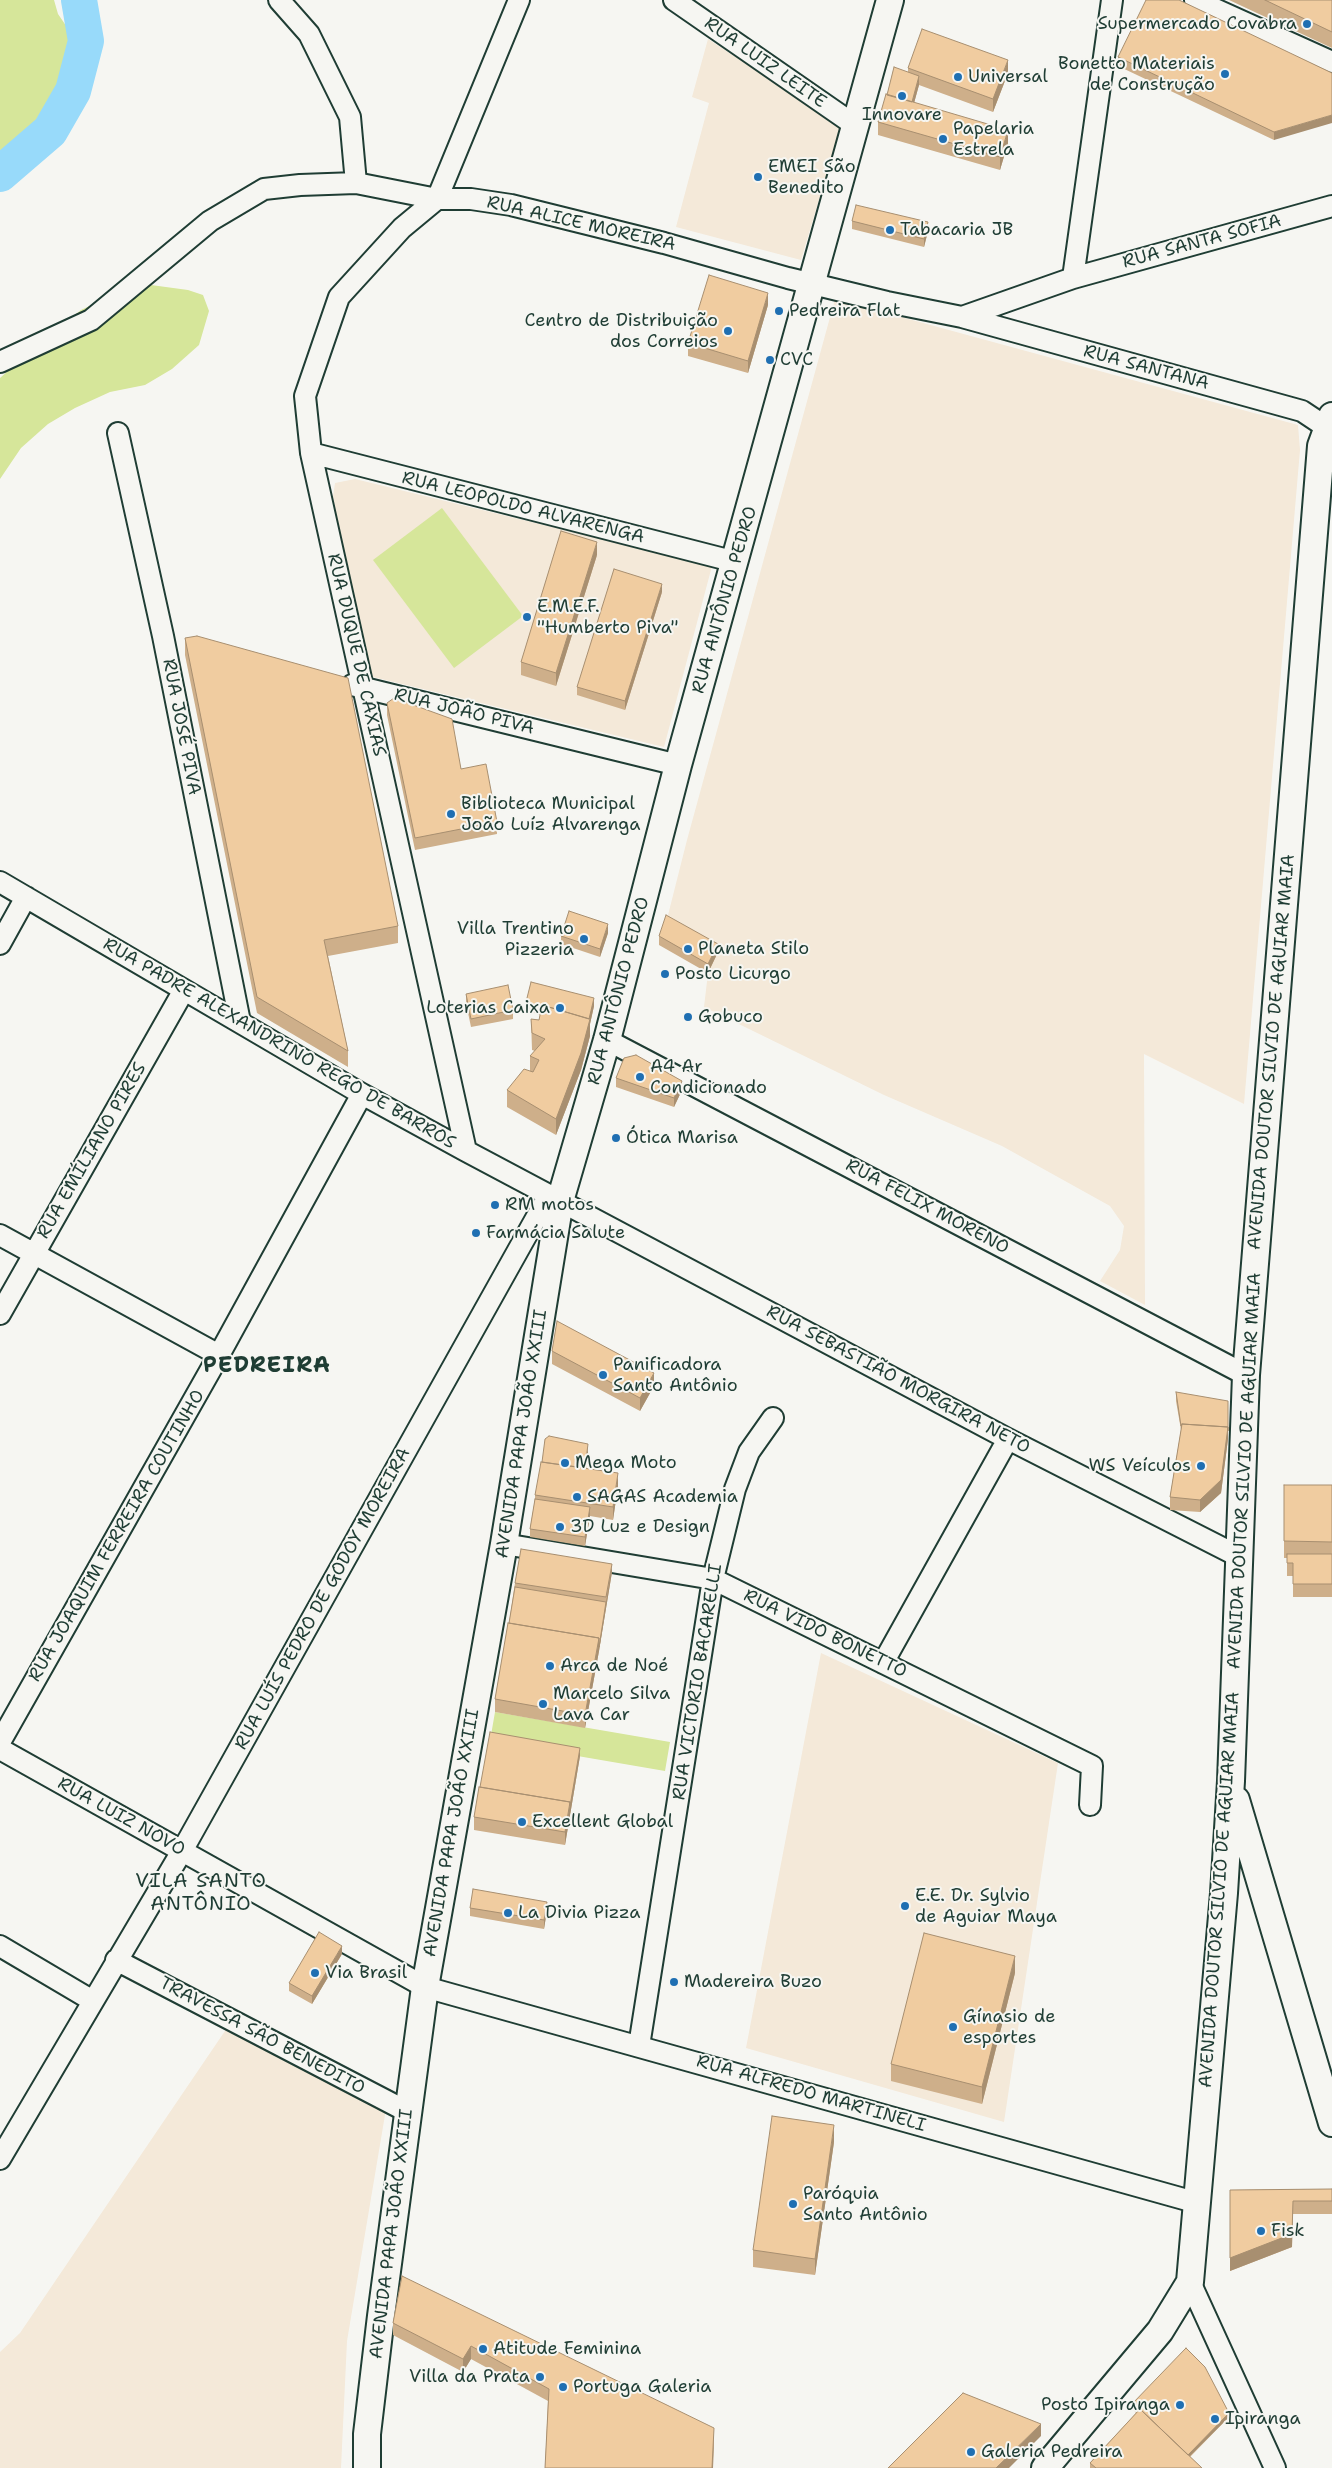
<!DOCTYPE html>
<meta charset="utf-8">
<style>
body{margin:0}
canvas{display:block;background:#f6f6f2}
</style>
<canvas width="1332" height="2468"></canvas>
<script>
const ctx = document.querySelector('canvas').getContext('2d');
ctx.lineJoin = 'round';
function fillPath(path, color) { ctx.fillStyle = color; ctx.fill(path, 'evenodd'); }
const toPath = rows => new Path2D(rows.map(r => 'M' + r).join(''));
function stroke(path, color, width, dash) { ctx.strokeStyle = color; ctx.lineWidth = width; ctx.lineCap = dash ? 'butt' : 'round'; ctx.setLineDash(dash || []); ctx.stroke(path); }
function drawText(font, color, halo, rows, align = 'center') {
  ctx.font = font + ' "Shantell Sans",sans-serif'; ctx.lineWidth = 4; ctx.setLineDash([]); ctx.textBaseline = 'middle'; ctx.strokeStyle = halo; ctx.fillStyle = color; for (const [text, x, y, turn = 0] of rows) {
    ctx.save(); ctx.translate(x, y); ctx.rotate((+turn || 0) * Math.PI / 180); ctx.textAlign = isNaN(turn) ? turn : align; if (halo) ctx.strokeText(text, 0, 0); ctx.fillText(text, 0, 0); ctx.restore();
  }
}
fillPath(toPath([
 [708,39,841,126,801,260,676,227,709,103,692,97],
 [835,299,1298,425,1300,450,1244,1104,1144,1054,1145,1305,1100,1281,1120,1250,1124,1226,1110,1206,1002,1146,884,1095,704,1007,708,973,666,923,687,840],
 [355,479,712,566,664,747,373,677,365,667,333,497,335,483],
 [821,1653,1058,1763,1004,2122,746,2048],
 [227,2028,386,2109,347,2341,341,2468,0,2468,0,2352,20,2333]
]), '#f4e9d9');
fillPath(toPath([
 [0,0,54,0,58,14,82,49,48,127,0,158],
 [151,285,188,290,203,295,209,311,199,345,172,369,145,385,110,392,75,408,48,424,21,448,0,479,0,378,45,338,81,310,119,292],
 [442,508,523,616,454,668,373,560],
 [495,1712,670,1742,665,1771,490,1741]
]), '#d6e69a');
stroke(toPath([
 [0,174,50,131,73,91,86,41,79,0]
]), '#98dafa', 36);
const minor = toPath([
 [279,0,309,34,350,117,356,183],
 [674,0,856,126],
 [1195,0,1332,62],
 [1073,278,1112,0],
 [962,317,1302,411,1332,431],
 [0,362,91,320,210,221,264,189,300,185,356,183,437,199,471,199,511,205,664,243,788,278,887,302,962,317,1073,278,1332,206],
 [118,433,163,636,240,1022],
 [311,453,736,562],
 [352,685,678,765],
 [0,882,362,1094,466,1151,1008,1439,1238,1556],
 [0,944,26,897],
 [607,1040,1246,1375],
 [466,1151,311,453,305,396,339,297,402,228,437,199,519,0],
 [0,1235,219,1355],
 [0,1314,184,990],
 [504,1544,713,1579,1092,1766,1090,1805],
 [883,1663,1008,1439],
 [0,1742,219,1355,362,1094],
 [0,1749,425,1987,1198,2203],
 [0,1946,93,2001],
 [116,1960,408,2112],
 [639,2046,713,1579,735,1489,749,1452,773,1418],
 [0,2159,182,1851,549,1195],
 [1190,2282,1275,2468]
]);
const major = toPath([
 [1236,1800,1332,2123],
 [367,2468,367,2434,381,2316,425,1987,504,1544,560,1201,607,1040,678,765,890,0],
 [1045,2468,1160,2331,1190,2282,1224,1893,1231,1781,1246,1375,1321,446,1332,416]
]);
stroke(minor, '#1f3d34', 24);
stroke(major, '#1f3d34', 30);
stroke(minor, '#f6f6f2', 20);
stroke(major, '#f6f6f2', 26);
fillPath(toPath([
 [1229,0,1332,0,1332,48],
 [1118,57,1332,73,1274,140,1118,66],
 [908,68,1008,73,993,112,919,85,914,103,1008,143,1000,170,878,135,878,122,887,95,908,72],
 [852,221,928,231,924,247,852,229],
 [768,305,748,373,688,356,688,343],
 [597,555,556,686,521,675,521,662],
 [662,592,625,710,577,695,577,687],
 [185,638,398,926,398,943,328,956,348,1051,348,1067,257,1013,185,655],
 [387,703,497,822,497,834,415,850,387,715],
 [608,933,600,957,561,944,561,936],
 [659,936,718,952,708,973,659,945],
 [466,994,513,1010,513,1019,471,1027,466,1003],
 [526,1002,594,1006,590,1024,590,1036,581,1070,556,1135,507,1107,507,1090,530,1071,530,1056,535,1051,532,1050,531,1019,539,1020,540,1015,526,1010],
 [616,1078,682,1090,674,1107,616,1087],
 [552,1351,654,1386,640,1411,552,1364],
 [1176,1392,1228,1439,1221,1493,1200,1512,1170,1510,1170,1497,1181,1430,1176,1401],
 [588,1452,586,1469,618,1486,613,1520,590,1516,585,1546,530,1537,530,1529,535,1499,535,1495],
 [1284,1485,1332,1485,1332,1597,1293,1597,1293,1576,1287,1576,1287,1558,1284,1558],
 [612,1572,599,1651,585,1728,495,1712,495,1699,509,1623,515,1583],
 [580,1756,565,1845,474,1830,474,1817],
 [470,1908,547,1910,544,1929,470,1916],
 [342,1954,312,2004,289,1991,289,1983],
 [1015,1973,982,2104,891,2081,891,2064],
 [834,2142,815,2275,753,2267,753,2250],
 [1332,2189,1332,2214,1293,2214,1292,2247,1230,2271,1230,2190],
 [402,2276,714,2440,713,2468,545,2468,548,2401,471,2359,463,2372,393,2335,393,2323],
 [1132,2404,1229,2417,1190,2457,1202,2468,1090,2468,1090,2463,1136,2413,1132,2408]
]), '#ceaf8a');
fillPath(toPath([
 [1008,60,1008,73,993,112,993,99],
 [919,76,919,85,911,114,911,106],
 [1332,115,1332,123,1274,140,1274,132],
 [1008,130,1008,143,1000,170,1000,157],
 [928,222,928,231,924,247,924,239],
 [768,293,768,305,748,373,748,361],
 [597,542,597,555,556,686,556,673],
 [662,584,662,592,625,710,625,701],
 [608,924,608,933,600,957,600,949],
 [718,944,718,952,708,973,708,964],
 [594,998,594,1006,590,1024,590,1036,581,1070,556,1135,556,1119,588,1021],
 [682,1081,682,1090,674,1107,674,1098],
 [654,1373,654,1386,640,1411,640,1398],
 [1228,1401,1228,1439,1221,1493,1200,1512,1200,1500],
 [588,1444,588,1452,585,1481,585,1472],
 [618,1473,618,1486,613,1520,613,1507],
 [590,1507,590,1516,585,1546,585,1537],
 [612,1564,612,1572,599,1651,585,1728,585,1715,606,1602],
 [580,1748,580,1756,565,1845,565,1832],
 [547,1902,547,1910,544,1929,544,1920],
 [342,1946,342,1954,312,2004,312,1996],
 [1015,1956,1015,1973,982,2104,982,2087],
 [834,2125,834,2142,815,2275,815,2259],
 [1293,2201,1292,2247,1230,2271,1230,2258],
 [471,2346,471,2359,463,2372,463,2359],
 [1229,2413,1229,2417,1185,2461,1185,2457],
 [1041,2424,1041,2436,1009,2468,996,2468],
 [714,2428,713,2468,712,2468]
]), '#a88f70');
const building = toPath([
 [1146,0,1179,0,1332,73,1332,115,1274,132,1118,57,1146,0],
 [1265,0,1332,0,1332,32,1265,0],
 [922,29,1008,60,993,99,908,68,922,29],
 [894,67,919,76,912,102,887,95,894,67],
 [886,94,1008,130,1000,157,878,122,886,94],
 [856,205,928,222,924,239,852,221,856,205],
 [709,275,768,293,748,361,688,343,709,275],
 [561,531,597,542,556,673,521,662,561,531],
 [614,569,662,584,625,701,577,687,614,569],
 [197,636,348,678,398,926,324,940,348,1051,257,997,185,638,197,636],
 [394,698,452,719,461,769,486,764,497,822,415,838,387,703,394,698],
 [569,911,608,924,600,949,561,936,569,911],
 [666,915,718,944,708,964,659,936,666,915],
 [531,982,594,998,589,1019,542,1005,542,1007,526,1002,531,982],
 [508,985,513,1010,471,1019,466,994,508,985],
 [542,1005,590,1019,581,1053,556,1119,507,1090,524,1069,533,1072,539,1060,530,1056,545,1039,532,1033,531,1019,539,1020,542,1005],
 [636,1055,682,1081,674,1098,616,1078,624,1058,636,1055],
 [557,1321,654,1373,640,1398,552,1351,557,1321],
 [1176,1392,1228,1401,1228,1431,1228,1427,1182,1424,1181,1426,1176,1392],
 [1182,1424,1228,1427,1221,1480,1200,1500,1170,1497,1182,1424],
 [549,1436,588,1444,585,1468,542,1462,545,1439,549,1436],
 [541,1462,618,1473,613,1507,535,1495,541,1462],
 [1284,1485,1332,1485,1332,1542,1284,1541,1284,1485],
 [535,1499,590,1507,585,1537,530,1529,535,1499],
 [521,1549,612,1564,606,1597,515,1583,521,1549],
 [1287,1554,1332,1554,1332,1584,1293,1584,1293,1563,1287,1563,1287,1554],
 [515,1587,606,1602,599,1647,599,1638,509,1623,515,1587],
 [508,1623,599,1638,585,1715,495,1699,508,1623],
 [490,1732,580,1748,570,1806,570,1802,480,1787,490,1732],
 [479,1787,570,1802,565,1832,474,1817,479,1787],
 [473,1889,547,1902,544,1920,470,1908,473,1889],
 [319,1932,342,1946,312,1996,289,1983,319,1932],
 [924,1933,1015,1956,982,2087,891,2064,924,1933],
 [772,2116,834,2125,815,2259,753,2250,772,2116],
 [1332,2189,1332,2201,1293,2201,1292,2234,1230,2258,1230,2190,1332,2189],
 [402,2276,714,2428,712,2468,545,2468,549,2389,471,2346,463,2359,393,2323,402,2276],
 [1186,2348,1205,2367,1229,2413,1188,2455,1140,2409,1138,2411,1132,2404,1186,2348],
 [963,2393,1041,2424,996,2468,888,2468,963,2393],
 [1140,2409,1202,2468,1096,2468,1090,2463,1140,2409]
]);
fillPath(building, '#f0cca0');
stroke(building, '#a88f70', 1);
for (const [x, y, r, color] of [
 [1307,24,5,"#1f6fb2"],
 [1225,74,5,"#1f6fb2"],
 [958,77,5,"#1f6fb2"],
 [902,96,5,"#1f6fb2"],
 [943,139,5,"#1f6fb2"],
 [758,177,5,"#1f6fb2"],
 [890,230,5,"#1f6fb2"],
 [779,311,5,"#1f6fb2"],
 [728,331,5,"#1f6fb2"],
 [770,360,5,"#1f6fb2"],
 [527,617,5,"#1f6fb2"],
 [451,814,5,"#1f6fb2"],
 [584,939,5,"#1f6fb2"],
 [688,949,5,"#1f6fb2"],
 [665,974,5,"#1f6fb2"],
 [560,1008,5,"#1f6fb2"],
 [688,1017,5,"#1f6fb2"],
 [640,1077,5,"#1f6fb2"],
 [616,1138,5,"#1f6fb2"],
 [495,1205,5,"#1f6fb2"],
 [476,1233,5,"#1f6fb2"],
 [603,1375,5,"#1f6fb2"],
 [565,1463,5,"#1f6fb2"],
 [1201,1466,5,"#1f6fb2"],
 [577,1497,5,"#1f6fb2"],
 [560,1527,5,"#1f6fb2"],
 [550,1666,5,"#1f6fb2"],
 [543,1704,5,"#1f6fb2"],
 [522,1822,5,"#1f6fb2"],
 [905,1906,5,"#1f6fb2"],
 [508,1913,5,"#1f6fb2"],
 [315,1973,5,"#1f6fb2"],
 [674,1982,5,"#1f6fb2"],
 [953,2027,5,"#1f6fb2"],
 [793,2204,5,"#1f6fb2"],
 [1261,2231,5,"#1f6fb2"],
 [483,2349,5,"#1f6fb2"],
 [540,2377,5,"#1f6fb2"],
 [563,2387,5,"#1f6fb2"],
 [1180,2405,5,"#1f6fb2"],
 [1215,2419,5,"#1f6fb2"],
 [971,2452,5,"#1f6fb2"]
]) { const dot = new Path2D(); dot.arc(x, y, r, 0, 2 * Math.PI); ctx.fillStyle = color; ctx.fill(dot); stroke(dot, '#f6f6f2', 2); }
drawText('18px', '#1f3d34', '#f6f6f2', [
 ["Supermercado Covabra",1297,24,"right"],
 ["Bonetto Materiais",1215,64,"right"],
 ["de Construção",1215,85,"right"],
 ["Universal",968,77],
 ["Innovare",902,115,"center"],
 ["Papelaria",953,129],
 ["Estrela",953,150],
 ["EMEI São",768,167],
 ["Benedito",768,188],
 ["Tabacaria JB",900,230],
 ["Pedreira Flat",789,311],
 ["Centro de Distribuição",718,321,"right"],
 ["dos Correios",718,342,"right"],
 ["CVC",780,360],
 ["E.M.E.F.",537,607],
 ["\"Humberto Piva\"",537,628],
 ["Biblioteca Municipal",461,804],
 ["João Luíz Alvarenga",461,825],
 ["Villa Trentino",574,929,"right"],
 ["Pizzeria",574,950,"right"],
 ["Planeta Stilo",698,949],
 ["Posto Licurgo",675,974],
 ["Loterias Caixa",550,1008,"right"],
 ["Gobuco",698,1017],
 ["A4 Ar",650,1067],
 ["Condicionado",650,1088],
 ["Ótica Marisa",626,1138],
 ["RM motos",505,1205],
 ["Farmácia Salute",486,1233],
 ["Panificadora",613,1365],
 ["Santo Antônio",613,1386],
 ["Mega Moto",575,1463],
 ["WS Veículos",1191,1466,"right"],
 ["SAGAS Academia",587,1497],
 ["3D Luz e Design",570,1527],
 ["Arca de Noé",560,1666],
 ["Marcelo Silva",553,1694],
 ["Lava Car",553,1715],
 ["Excellent Global",532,1822],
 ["E.E. Dr. Sylvio",915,1896],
 ["de Aguiar Maya",915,1917],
 ["La Divia Pizza",518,1913],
 ["Via Brasil",325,1973],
 ["Madereira Buzo",684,1982],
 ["Gínasio de",963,2017],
 ["esportes",963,2038],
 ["Paróquia",803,2194],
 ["Santo Antônio",803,2215],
 ["Fisk",1271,2231],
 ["Atitude Feminina",493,2349],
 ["Villa da Prata",530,2377,"right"],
 ["Portuga Galeria",573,2387],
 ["Posto Ipiranga",1170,2405,"right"],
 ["Ipiranga",1225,2419],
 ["Galeria Pedreira",981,2452]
], 'left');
drawText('18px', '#1f3d34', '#f6f6f2', [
 ["RUA LUIZ LEITE",765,63,35],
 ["RUA ALICE MOREIRA",581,224,13],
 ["RUA SANTA SOFIA",1202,242,-15],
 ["RUA SANTANA",1146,368,15],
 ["RUA LEOPOLDO ALVARENGA",523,508,14],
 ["RUA ANTÔNIO PEDRO",725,600,-74],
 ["RUA DUQUE DE CAXIAS",356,655,77],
 ["RUA JOÃO PIVA",464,712,14],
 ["RUA JOSÉ PIVA",181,727,79],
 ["RUA ANTÔNIO PEDRO",619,991,-75],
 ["RUA PADRE ALEXANDRINO REGO DE BARROS",279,1044,30],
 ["AVENIDA DOUTOR SILVIO DE AGUIAR MAIA",1272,1052,-85],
 ["RUA EMÍLIANO PIRES",92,1151,-60],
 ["RUA FELIX MORENO",927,1207,28],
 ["RUA SEBASTIÃO MORGIRA NETO",898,1380,28],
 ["AVENIDA PAPA JOÃO XXIII",522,1434,-81],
 ["AVENIDA DOUTOR SILVIO DE AGUIAR MAIA",1245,1471,-87],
 ["RUA JOAQUIM FERREIRA COUTINHO",117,1536,-60],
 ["RUA LUÍS PEDRO DE GODOY MOREIRA",323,1599,-61],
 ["RUA VIDO BONETTO",825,1634,26],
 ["RUA VICTORIO BACARELLI",698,1682,-81],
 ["RUA LUIZ NOVO",121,1817,29],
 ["AVENIDA PAPA JOÃO XXIII",452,1833,-80],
 ["AVENIDA DOUTOR SILVIO DE AGUIAR MAIA",1220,1890,-86],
 ["TRAVESSA SÃO BENEDITO",262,2036,28],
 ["RUA ALFREDO MARTINELI",811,2094,16],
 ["AVENIDA PAPA JOÃO XXIII",392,2234,-83]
]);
ctx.letterSpacing = '1px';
drawText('20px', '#1f3d34', '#f6f6f2', [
 ["VILA SANTO",201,1882],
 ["ANTÔNIO",201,1905]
]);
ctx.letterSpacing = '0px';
ctx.letterSpacing = '1px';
drawText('bold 22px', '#1f3d34', '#f6f6f2', [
 ["PEDREIRA",267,1366]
]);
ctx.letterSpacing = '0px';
</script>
